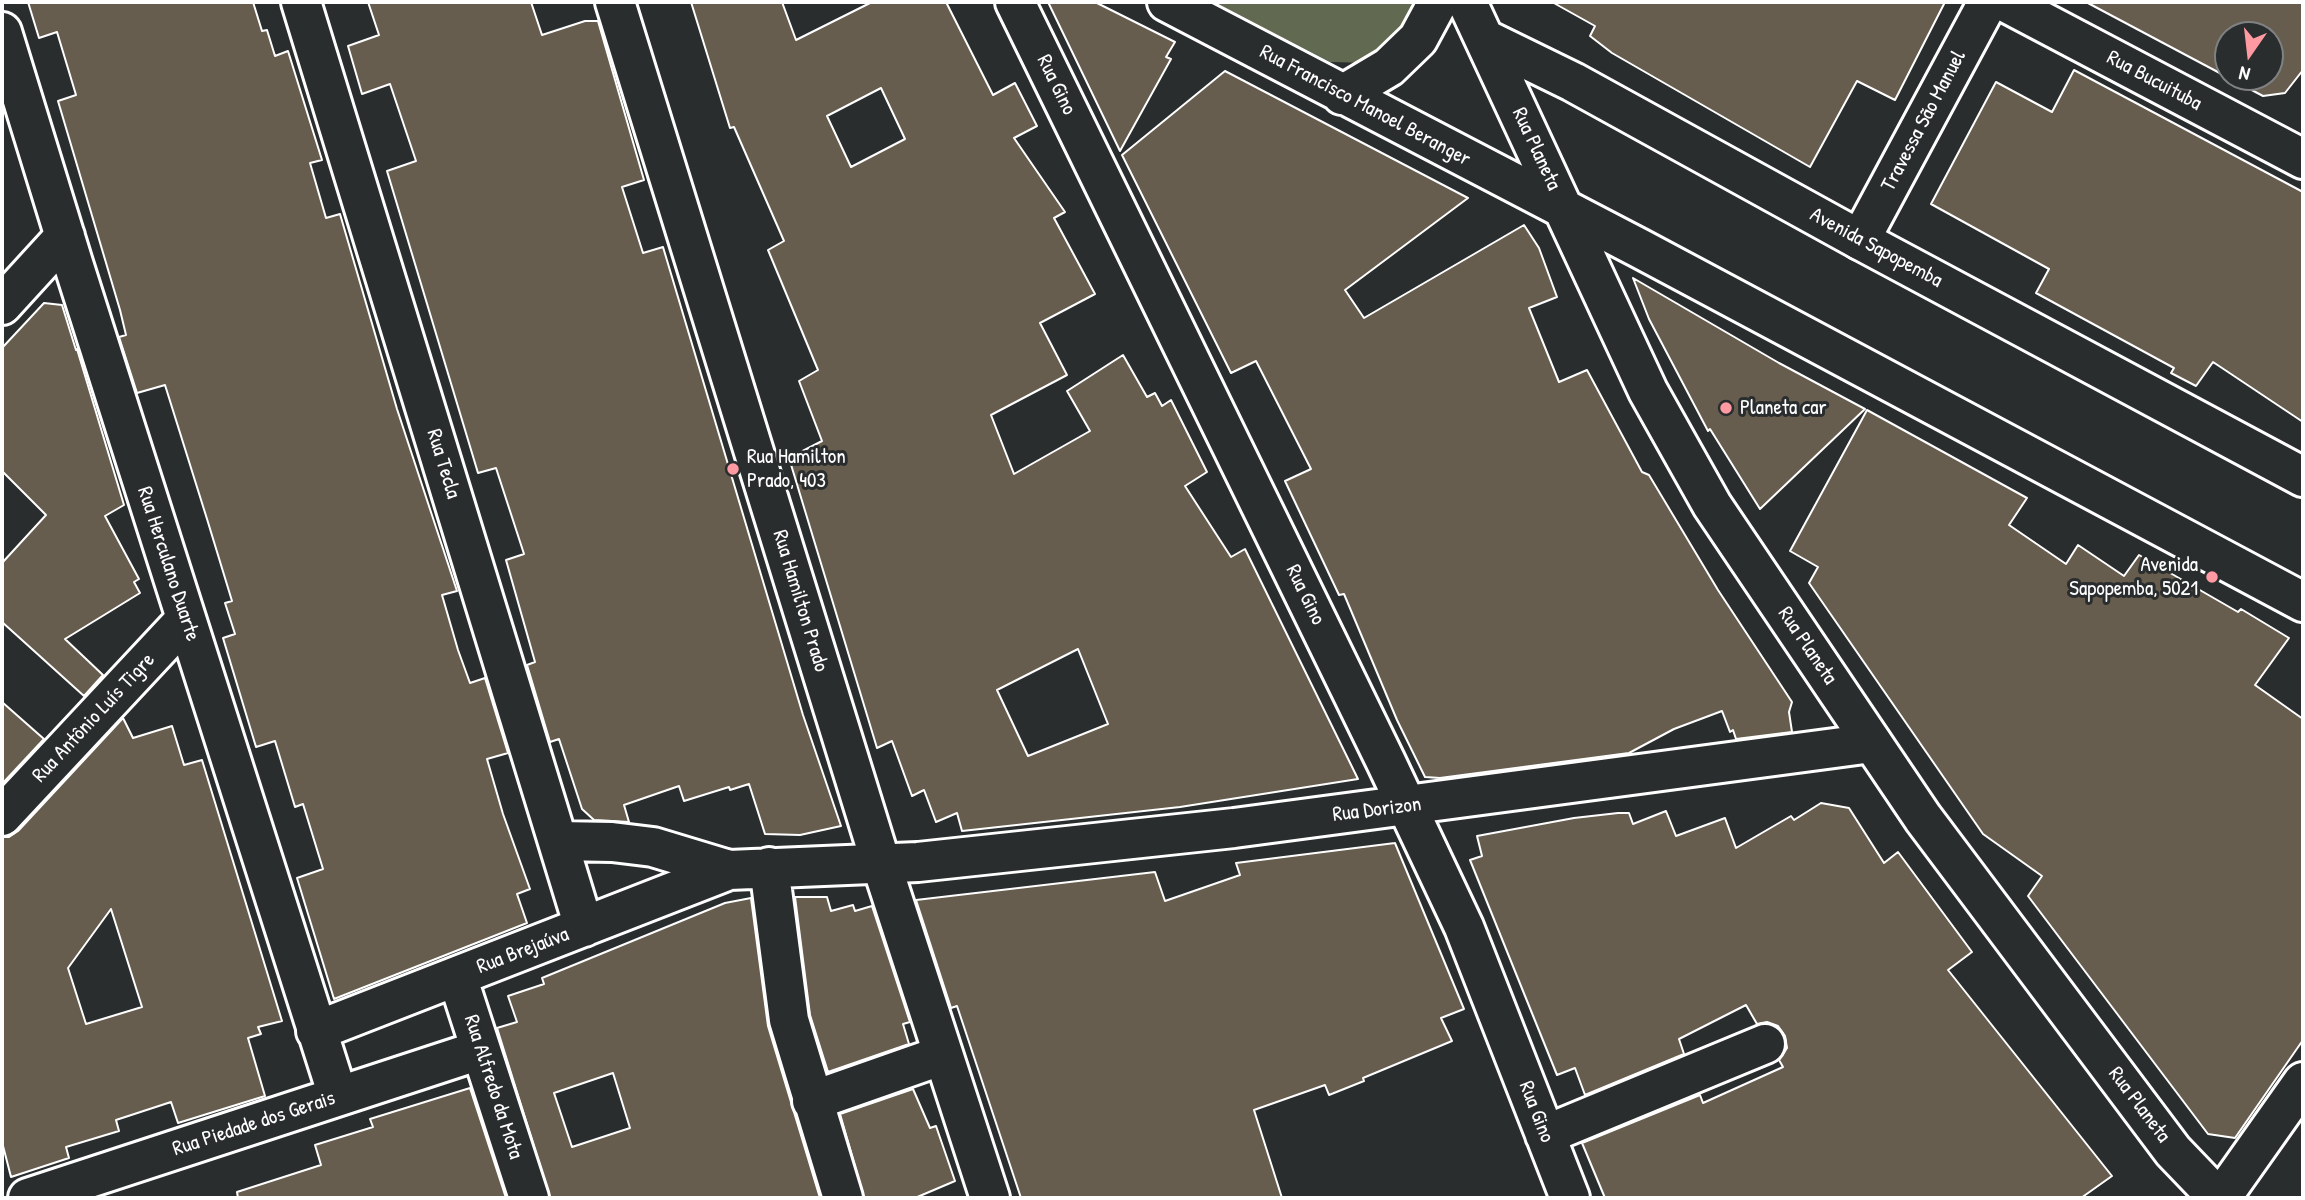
<!DOCTYPE html>
<meta charset="utf-8">
<style>
body{margin:0}
#map{position:relative;width:2305px;height:1200px;overflow:hidden;background:#2a2d2e;font-family:"Patrick Hand",sans-serif}
canvas{display:block}
.frame{position:absolute;inset:0;border:4px solid #fff;pointer-events:none}
.north{position:absolute;left:2214px;top:21px;width:70px;height:70px;box-sizing:border-box;background:#2a2d2e;border:2px solid #7f8182;border-radius:50%;rotate:194deg;font-size:19px;font-weight:700;line-height:28px;text-align:center;color:#fff}
.north::after{content:'';display:block;margin:auto;width:24px;height:32px;background:#ff9aa2;clip-path:polygon(50% 0,100% 100%,50% 72%,0 100%)}
</style>
<div id="map">
<canvas width="2305" height="1200"></canvas>
<div class="frame"></div>
<div class="north">N</div>
</div>
<script>
const ctx = document.querySelector('canvas').getContext('2d');
ctx.lineJoin = 'round';
function fillPath(path, color) { ctx.fillStyle = color; ctx.fill(path, 'evenodd'); }
const toPath = rows => new Path2D(rows.map(r => 'M' + r).join(''));
function stroke(path, color, width, dash) { ctx.strokeStyle = color; ctx.lineWidth = width; ctx.lineCap = dash ? 'butt' : 'round'; ctx.setLineDash(dash || []); ctx.stroke(path); }
function drawText(font, color, halo, rows, align = 'center') {
  ctx.font = font + ' "Patrick Hand",sans-serif'; ctx.lineWidth = 6; ctx.setLineDash([]); ctx.textBaseline = 'middle'; ctx.strokeStyle = halo; ctx.fillStyle = color; for (const [text, x, y, turn = 0] of rows) {
    ctx.save(); ctx.translate(x, y); ctx.rotate((+turn || 0) * Math.PI / 180); ctx.textAlign = isNaN(turn) ? turn : align; if (halo) ctx.strokeText(text, 0, 0); ctx.fillText(text, 0, 0); ctx.restore();
  }
}
fillPath(toPath([
 [1214,2,1418,2,1411,27,1372,63,1330,62]
]), '#616a50');
const building = toPath([
 [28,2,253,2,262,31,267,30,275,56,288,51,322,160,310,163,326,218,340,214,397,409,457,591,442,595,458,650,470,683,485,678,508,753,487,759,503,814,530,889,517,894,527,923,334,999,297,878,323,869,303,804,295,807,275,741,256,747,223,638,235,634,225,603,232,601,207,519,165,385,137,393,119,337,126,335,120,310,58,101,76,95,57,32,39,38,28,2],
 [368,2,531,2,542,35,585,21,598,21,644,180,622,187,643,253,663,247,803,715,841,826,800,835,765,834,749,784,730,790,729,787,684,801,679,786,624,805,629,822,594,820,582,809,559,739,550,742,527,665,535,662,506,560,524,554,496,468,478,473,387,171,416,161,390,84,362,94,348,46,379,35,368,2],
 [691,2,782,2,796,40,872,2,946,2,993,95,1015,83,1037,126,1014,138,1065,212,1054,218,1095,294,1040,323,1067,375,991,415,1014,474,1090,431,1067,391,1123,355,1147,397,1155,393,1162,406,1171,400,1207,472,1185,486,1231,557,1245,549,1358,779,1180,807,962,831,957,813,936,822,924,790,912,796,892,741,877,748,789,458,822,441,799,381,818,370,768,250,784,241,734,127,730,128,691,2],
 [881,88,905,139,851,167,827,116,881,88],
 [1078,649,1108,724,1028,756,997,690,1078,649],
 [1048,2,1095,2,1175,42,1166,57,1171,59,1120,151,1048,2],
 [1552,2,1945,2,1895,100,1857,81,1810,167,1612,53,1590,36,1595,26,1552,2],
 [2086,2,2303,2,2303,70,2285,93,2263,96,2086,2],
 [2228,35,2270,35,2270,77,2228,77,2228,35],
 [2074,70,2303,192,2303,422,2213,362,2196,386,2171,373,2174,368,2036,293,2049,269,1931,204,1996,82,2052,112,2074,70],
 [1225,71,1468,198,1345,290,1364,318,1524,225,1539,248,1557,297,1529,308,1559,382,1587,370,1642,472,1649,475,1718,590,1792,702,1789,712,1792,732,1736,739,1733,730,1730,732,1722,711,1674,729,1629,753,1440,778,1425,777,1397,720,1344,594,1339,595,1285,481,1311,469,1256,361,1231,373,1122,155,1225,71],
 [1633,278,1779,363,1865,409,1760,509,1710,429,1708,431,1649,319,1633,278],
 [44,303,62,305,76,350,77,349,124,505,105,516,139,579,134,582,140,593,65,639,103,675,84,696,2,622,2,563,46,515,2,471,2,348,44,303],
 [1867,410,2027,498,2009,525,2066,564,2078,545,2124,576,2139,555,2238,612,2241,609,2289,638,2255,685,2303,719,2303,1040,2235,1138,2208,1134,2028,896,2042,876,1983,834,1809,583,1818,567,1790,551,1867,410],
 [2,702,44,739,2,784,2,702],
 [123,718,133,738,172,726,184,765,202,760,282,1021,258,1027,261,1034,248,1038,265,1096,178,1123,171,1102,116,1120,119,1131,66,1147,69,1158,11,1177,2,1142,2,837,9,837,18,831,123,718],
 [111,909,142,1007,86,1024,68,968,111,909],
 [1821,803,1849,808,1884,863,1898,852,1972,952,1948,970,2112,1176,2081,1198,1605,1198,1582,1143,1700,1095,1703,1103,1783,1067,1779,1060,1787,1048,1785,1036,1778,1026,1767,1022,1757,1024,1746,1005,1679,1039,1684,1054,1585,1095,1575,1068,1557,1075,1470,860,1482,856,1477,836,1574,818,1618,813,1629,813,1633,824,1666,811,1676,836,1725,818,1736,848,1791,816,1794,820,1821,803],
 [1395,843,1464,1009,1441,1018,1452,1041,1363,1078,1364,1081,1329,1095,1325,1085,1254,1110,1282,1198,1021,1198,957,1006,951,1008,916,900,1155,872,1165,901,1240,875,1236,863,1395,843],
 [795,897,827,897,831,911,853,905,855,911,872,906,910,1022,903,1024,909,1044,828,1072,810,1015,795,897],
 [751,898,768,1026,820,1198,550,1198,497,1028,517,1022,508,996,544,984,542,978,725,903,751,898],
 [613,1073,630,1128,572,1147,554,1093,613,1073],
 [470,1088,506,1198,238,1198,237,1192,321,1165,315,1145,373,1127,370,1119,470,1088],
 [913,1089,930,1128,936,1126,955,1181,915,1198,864,1198,840,1114,913,1089]
]);
fillPath(building, '#665d4e');
stroke(building, '#fff', 2);
const minor = toPath([
 [301,2,584,927],
 [1015,2,1386,762,1464,927,1570,1198],
 [2005,2,2303,159],
 [2,32,73,263,338,1096],
 [1860,240,1988,2],
 [2,305,65,236],
 [2,816,186,619],
 [559,841,612,842,653,847,729,870],
 [769,867,789,1020,843,1198],
 [457,976,529,1198],
 [316,1031,729,870,918,862,1234,828,1872,743],
 [812,1101,943,1055],
 [1545,1135,1765,1044],
 [28,1198,480,1050],
 [2221,1198,2303,1082]
]);
const secondary = toPath([
 [615,2,881,863,990,1198],
 [1167,2,1639,248,2303,602],
 [1467,2,1648,391,1712,505,1923,818,2173,1151,2218,1198],
 [1485,39,1573,82,1860,240,2303,477],
 [1342,95,1389,67,1418,39,1438,2]
]);
stroke(minor, '#fff', 44);
stroke(secondary, '#fff', 44);
stroke(minor, '#2a2d2e', 38);
stroke(secondary, '#2a2d2e', 38);
for (const [x, y, r, color] of [
 [1726,408,7,"#ff9aa2"],
 [733,469,7,"#ff9aa2"],
 [2212,577,7,"#ff9aa2"]
]) { const dot = new Path2D(); dot.arc(x, y, r, 0, 2 * Math.PI); ctx.fillStyle = color; ctx.fill(dot); stroke(dot, '#2a2d2e', 2.5); }
drawText('21px', '#fff', '#2a2d2e', [
 ["Rua Bucuituba",2154,81,28],
 ["Rua Gino",1056,85,64],
 ["Rua Francisco Manoel Beranger",1365,106,28],
 ["Travessa São Manuel",1924,121,-62],
 ["Rua Planeta",1536,149,65],
 ["Avenida Sapopemba",1876,248,28],
 ["Rua Tecla",443,464,73],
 ["Rua Herculano Duarte",168,564,72],
 ["Rua Gino",1305,595,64],
 ["Rua Hamilton Prado",800,601,73],
 ["Rua Planeta",1807,646,56],
 ["Rua Antônio Luís Tigre",94,718,-47],
 ["Rua Dorizon",1377,810,-7],
 ["Rua Brejaúva",523,951,-21],
 ["Rua Alfredo da Mota",493,1087,72],
 ["Rua Planeta",2139,1105,53],
 ["Rua Gino",1536,1112,69],
 ["Rua Piedade dos Gerais",254,1124,-18]
]);
drawText('21px', '#fff', '#2a2d2e', [
 ["Planeta car",1740,408],
 ["Rua Hamilton",747,457],
 ["Prado, 403",747,481],
 ["Avenida",2198,565,"right"],
 ["Sapopemba, 5021",2198,589,"right"]
], 'left');
</script>
